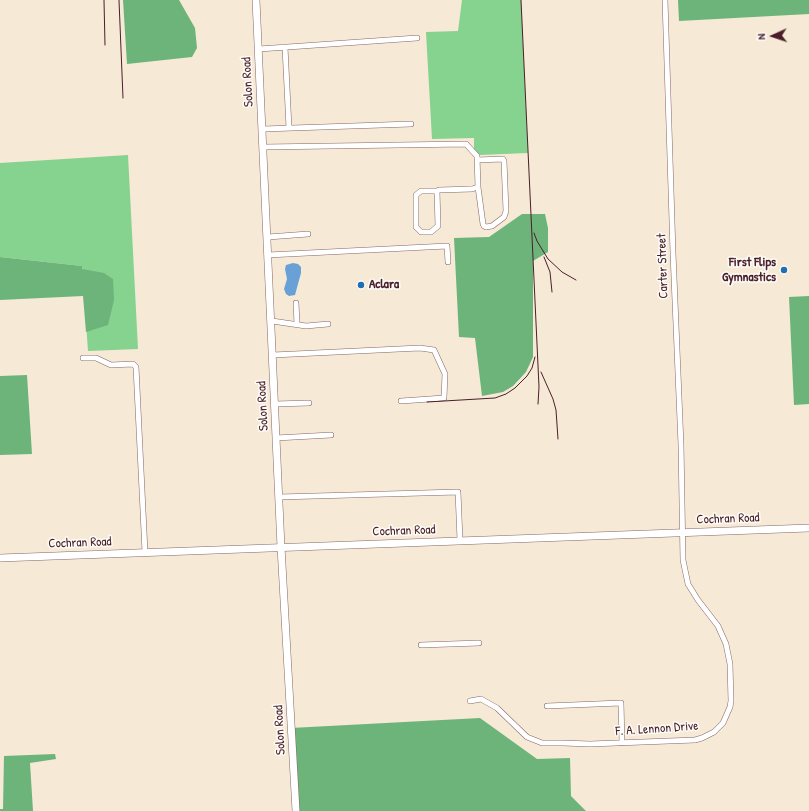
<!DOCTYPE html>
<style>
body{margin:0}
#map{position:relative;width:809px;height:811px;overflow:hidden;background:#f6e9d6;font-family:"Patrick Hand",sans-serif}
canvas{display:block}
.north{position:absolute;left:753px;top:16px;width:40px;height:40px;-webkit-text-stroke:3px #fdfcf7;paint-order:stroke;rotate:267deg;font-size:11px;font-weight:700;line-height:16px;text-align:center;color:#4a1f2b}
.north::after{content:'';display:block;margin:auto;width:14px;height:18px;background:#4a1f2b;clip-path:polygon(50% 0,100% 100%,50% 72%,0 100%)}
</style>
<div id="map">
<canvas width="809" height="811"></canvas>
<div class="north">N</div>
</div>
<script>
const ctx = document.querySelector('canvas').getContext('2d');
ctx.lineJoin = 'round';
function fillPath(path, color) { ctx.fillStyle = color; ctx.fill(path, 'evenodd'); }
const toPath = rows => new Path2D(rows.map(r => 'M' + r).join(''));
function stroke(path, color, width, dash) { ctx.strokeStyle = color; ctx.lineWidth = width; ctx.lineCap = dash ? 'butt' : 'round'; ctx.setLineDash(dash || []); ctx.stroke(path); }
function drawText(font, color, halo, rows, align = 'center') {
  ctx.font = font + ' "Patrick Hand",sans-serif'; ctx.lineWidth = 3; ctx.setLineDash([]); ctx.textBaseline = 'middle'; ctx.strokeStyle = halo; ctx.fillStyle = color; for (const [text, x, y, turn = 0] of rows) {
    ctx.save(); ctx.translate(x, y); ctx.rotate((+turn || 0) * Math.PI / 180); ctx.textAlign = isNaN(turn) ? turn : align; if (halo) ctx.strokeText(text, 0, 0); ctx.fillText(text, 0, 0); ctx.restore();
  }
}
fillPath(toPath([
 [462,0,521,0,528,153,480,155,474,149,474,138,432,139,426,32,458,31],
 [128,155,138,349,88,351,82,266,0,257,0,163]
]), '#86d28f');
fillPath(toPath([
 [123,0,179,0,195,28,197,48,192,57,127,64],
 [678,0,809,0,809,14,679,21],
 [522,214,545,214,548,228,548,252,533,261,533,357,526,372,513,386,503,392,482,396,475,338,459,337,454,238,489,237],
 [0,257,82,266,82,269,104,273,113,279,114,300,108,325,86,332,83,296,0,300],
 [809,296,809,404,794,405,789,297],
 [27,375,32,454,0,455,0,376],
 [480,718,537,759,570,758,571,796,586,811,296,811,291,728],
 [55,754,56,759,30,763,33,811,0,811,0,809,3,809,4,756]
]), '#6cb47a');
fillPath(toPath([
 [293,263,298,264,301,267,301,273,295,295,289,296,286,294,284,289,287,279,285,269,286,265]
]), '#69a1d7');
const street = toPath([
 [285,47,289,128],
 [259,49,417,38],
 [263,129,411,124],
 [264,147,466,144,477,156,478,187,472,189,439,190,437,191,438,226,431,232,421,232,416,227,416,195,421,191,437,191],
 [477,160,503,159,504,161,506,211,504,217,492,226,486,227,484,226,483,224,478,187],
 [268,237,308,234],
 [268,255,447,246,448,262],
 [296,303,297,324],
 [272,321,306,326,328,324],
 [273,355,420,348,434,350,445,374,444,398,401,401],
 [83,358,96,358,111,365,133,364,136,367,145,552],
 [275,404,309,403],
 [276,438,331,435],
 [279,497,458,492,460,540],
 [421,645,479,643],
 [470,701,481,699,497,708,527,737,542,743,563,743,590,744,695,740,702,738,714,732,723,723,730,707,731,701,730,664,726,644,718,626,698,600,688,584,683,560,681,445,673,253,665,0],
 [547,706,621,703,622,743]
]);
const secondary = toPath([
 [256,0,281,547,296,811],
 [0,558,809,528]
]);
stroke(street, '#866667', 6);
stroke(secondary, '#866667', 8);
stroke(street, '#fff', 5);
stroke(secondary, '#fff', 7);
stroke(toPath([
 [104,0,105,45],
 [119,0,123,98],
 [521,0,539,387,538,404],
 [534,233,537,241,548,259,562,272,576,280],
 [544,257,550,272,552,292],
 [541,372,553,399,556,410,558,439],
 [427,402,495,398,506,394,515,388,527,376,532,368,535,357]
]), '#4a1f2b', 1);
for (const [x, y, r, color] of [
 [784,270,4,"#1f6fb2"],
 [361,285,4,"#1f6fb2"]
]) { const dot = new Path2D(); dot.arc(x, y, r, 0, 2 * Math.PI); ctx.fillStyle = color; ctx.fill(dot); stroke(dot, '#fdfcf7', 1.5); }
drawText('13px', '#4a1f2b', '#fdfcf7', [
 ["Solon Road",248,82,-93],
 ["Carter Street",663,266,-92],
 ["Solon Road",263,406,-93],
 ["Cochran Road",728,519,-2],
 ["Cochran Road",404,531,-2],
 ["Cochran Road",80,543,-2],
 ["F. A. Lennon Drive",657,729,-4],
 ["Solon Road",280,730,-93]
]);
drawText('bold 13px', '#4a1f2b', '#fdfcf7', [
 ["First Flips",776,263],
 ["Gymnastics",776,278],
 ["Aclara",369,285,"left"]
], 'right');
</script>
